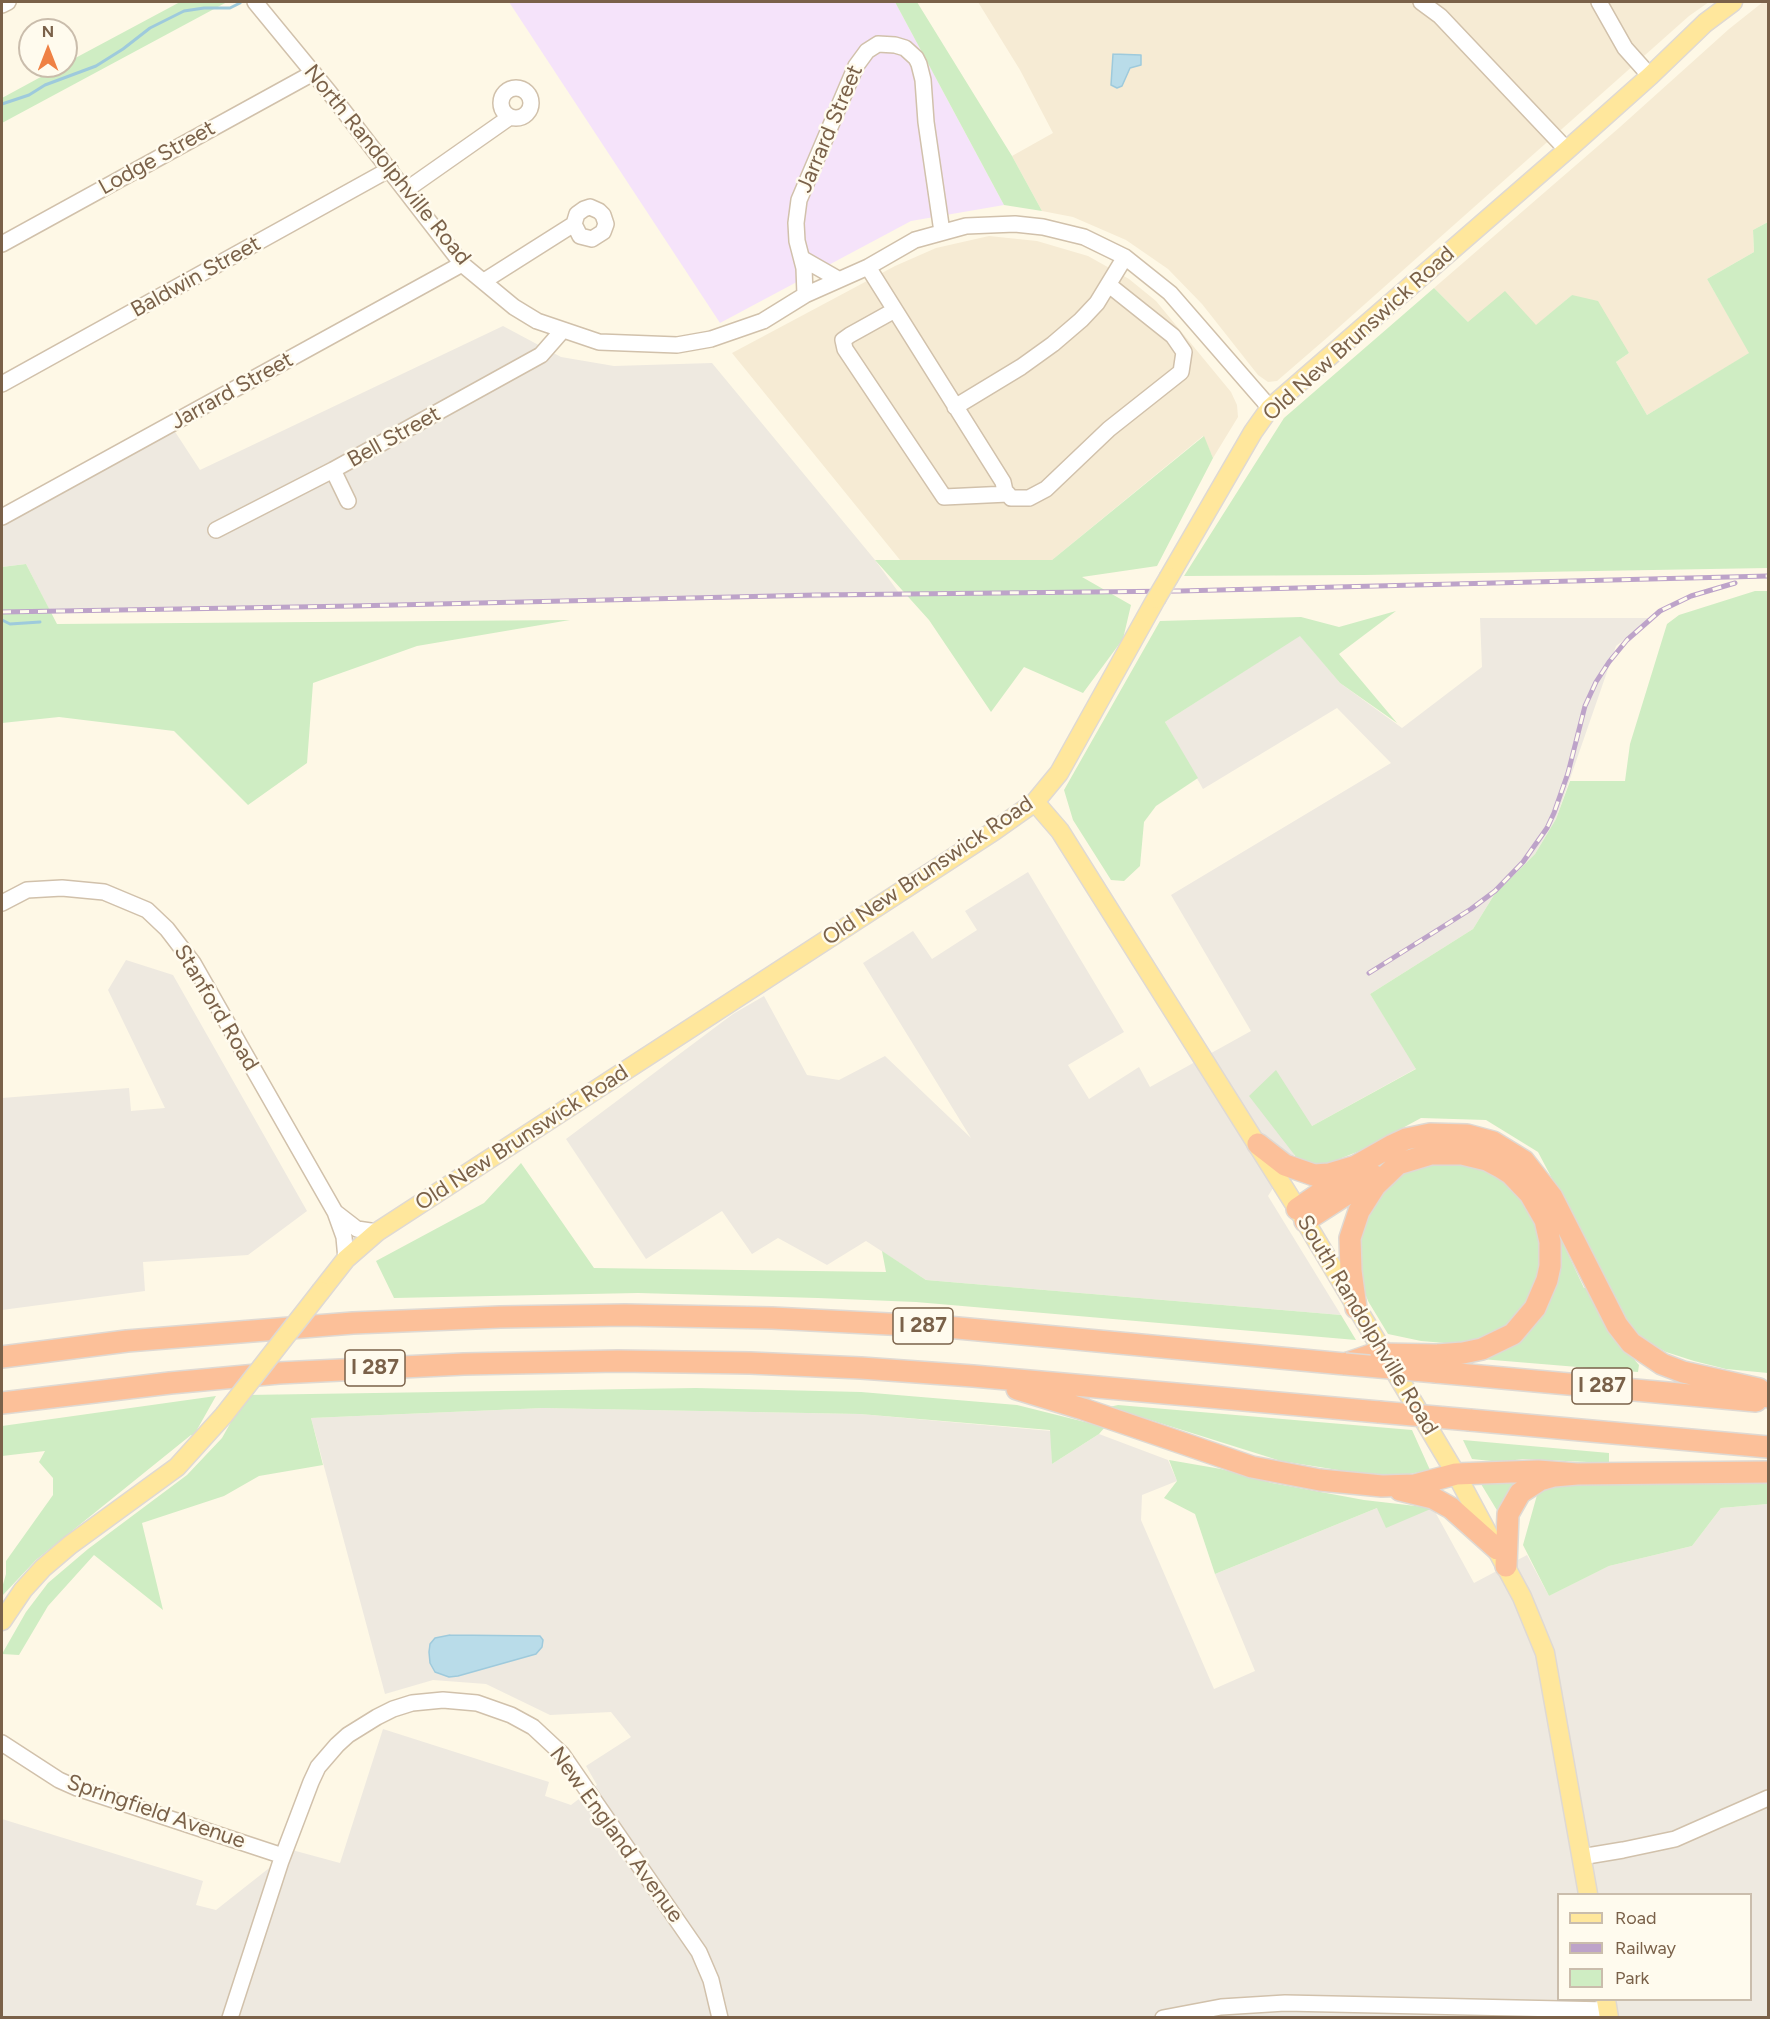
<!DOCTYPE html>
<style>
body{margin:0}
#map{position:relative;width:1770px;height:2019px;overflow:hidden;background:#fef8e6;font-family:Figtree,sans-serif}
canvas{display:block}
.frame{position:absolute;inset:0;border:3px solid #7a6149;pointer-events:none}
.legend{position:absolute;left:1557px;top:1893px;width:195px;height:108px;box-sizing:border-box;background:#fffbee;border:2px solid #cabdac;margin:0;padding:8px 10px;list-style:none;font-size:18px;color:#7a6149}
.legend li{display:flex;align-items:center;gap:12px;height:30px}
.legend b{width:30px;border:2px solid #cabdac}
.north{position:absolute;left:18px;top:18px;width:60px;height:60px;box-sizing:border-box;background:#fffbee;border:2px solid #cabdac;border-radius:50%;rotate:0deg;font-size:16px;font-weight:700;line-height:24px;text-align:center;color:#7a6149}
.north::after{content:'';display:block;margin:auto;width:21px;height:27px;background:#ef8144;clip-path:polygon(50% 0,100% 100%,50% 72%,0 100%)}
</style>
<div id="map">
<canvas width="1770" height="2019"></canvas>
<div class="frame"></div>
<ul class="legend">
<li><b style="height:8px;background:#ffe79c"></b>Road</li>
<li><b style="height:8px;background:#bda3c9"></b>Railway</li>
<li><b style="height:16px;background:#cfedc3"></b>Park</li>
</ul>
<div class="north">N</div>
</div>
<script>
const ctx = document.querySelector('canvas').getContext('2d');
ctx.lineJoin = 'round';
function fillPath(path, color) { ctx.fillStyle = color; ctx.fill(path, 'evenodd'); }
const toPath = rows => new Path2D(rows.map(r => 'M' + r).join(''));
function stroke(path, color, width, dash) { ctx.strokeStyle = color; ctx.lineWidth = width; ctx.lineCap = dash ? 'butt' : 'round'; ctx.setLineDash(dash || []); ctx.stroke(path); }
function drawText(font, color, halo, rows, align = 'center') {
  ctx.font = font + ' Figtree,sans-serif'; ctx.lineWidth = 5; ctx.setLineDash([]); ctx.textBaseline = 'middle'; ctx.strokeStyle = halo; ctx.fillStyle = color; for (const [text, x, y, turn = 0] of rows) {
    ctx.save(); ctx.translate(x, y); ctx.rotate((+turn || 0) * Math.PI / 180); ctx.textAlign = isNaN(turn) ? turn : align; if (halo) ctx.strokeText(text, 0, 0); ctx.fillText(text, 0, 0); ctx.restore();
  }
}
fillPath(toPath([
 [978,2,1709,2,1689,16,1329,336,1277,381,1268,382,1258,375,1202,304,1168,269,1126,240,1073,217,1042,211,1012,156,1053,133,1020,70],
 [1763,2,1768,2,1768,222,1753,230,1754,252,1707,279,1750,353,1647,415,1616,362,1629,353,1572,295,1536,326,1468,322,1434,288,1620,127,1729,29],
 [989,236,1037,241,1088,256,1129,279,1156,301,1231,392,1237,405,1238,417,1213,458,1203,436,1052,560,900,560,732,353,895,266,936,248]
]), '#f6ebd4');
fillPath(toPath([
 [503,326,561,357,614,366,712,363,875,560,902,597,49,609,26,564,2,567,2,527,170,424,200,470],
 [1480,618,1652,618,1616,646,1556,819,1535,854,1494,895,1473,929,1370,994,1417,1068,1312,1126,1268,1196,1341,1315,926,1280,866,1241,827,1265,778,1238,752,1254,722,1211,646,1259,566,1139,733,1014,764,996,807,1075,839,1080,885,1056,971,1138,863,963,913,931,932,959,977,930,965,911,1028,872,1124,1032,1068,1065,1089,1099,1139,1067,1150,1087,1251,1031,1171,895,1391,763,1337,708,1203,789,1165,722,1300,635,1340,683,1402,728,1482,667],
 [126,960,173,975,307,1211,248,1255,143,1262,145,1291,2,1310,2,1098,129,1088,131,1111,165,1108,108,990],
 [543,1408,860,1414,1051,1431,1052,1464,1099,1434,1168,1460,1177,1481,1142,1495,1141,1520,1214,1689,1255,1671,1215,1574,1377,1508,1433,1508,1474,1583,1527,1555,1549,1596,1609,1566,1692,1546,1721,1508,1768,1504,1768,2017,2,2017,2,1819,203,1881,196,1905,216,1910,292,1850,340,1863,383,1729,549,1782,545,1796,571,1805,597,1785,586,1766,631,1737,611,1712,550,1715,486,1684,433,1680,385,1694,311,1418],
 [1558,1894,1750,1894,1750,2000,1558,2000]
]), '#eee9e0');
fillPath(toPath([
 [509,2,895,2,1004,205,911,221,720,323]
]), '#f5e3fa');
fillPath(toPath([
 [180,2,227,2,2,123,2,98,61,66,66,66,66,63],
 [895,2,917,2,1012,156,1042,211,1004,205],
 [1768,222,1768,568,1364,575,1184,576,1284,418,1434,288,1468,322,1505,291,1536,325,1572,295,1598,301,1629,353,1616,362,1647,415,1749,353,1707,279,1754,252,1753,230],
 [1204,436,1213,458,1157,566,1082,577,1131,605,1123,639,1083,693,1024,667,991,712,929,620,875,560,1052,560],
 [26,564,57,624,570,620,417,646,313,683,307,763,248,805,174,731,59,717,2,723,2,567],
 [1755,591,1768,591,1768,1373,1726,1369,1694,1361,1666,1352,1634,1334,1538,1152,1486,1120,1421,1118,1362,1150,1324,1165,1300,1162,1249,1096,1276,1070,1312,1126,1416,1069,1370,994,1473,929,1494,895,1535,854,1556,819,1570,781,1625,781,1630,744,1667,624,1679,615],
 [1396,611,1339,654,1397,723,1340,683,1300,636,1165,722,1198,778,1156,806,1144,822,1140,866,1124,881,1111,880,1073,820,1064,790,1160,621,1301,617,1339,627],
 [521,1163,594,1268,886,1272,882,1251,926,1280,1341,1315,1356,1340,916,1302,818,1298,638,1293,394,1298,376,1261,484,1203],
 [1426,1163,1464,1163,1496,1174,1521,1194,1541,1232,1540,1284,1510,1325,1468,1345,1421,1341,1388,1334,1368,1301,1356,1269,1358,1231,1384,1189,1402,1175],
 [1560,1237,1584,1288,1588,1287,1614,1336,1639,1365,1638,1372,1469,1358,1485,1354,1559,1270,1562,1253],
 [696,1388,861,1392,1017,1405,1105,1427,1099,1434,1052,1464,1050,1430,860,1414,543,1408,311,1418,323,1465,259,1476,224,1496,142,1523,163,1610,94,1555,48,1606,19,1655,2,1654,26,1612,48,1583,88,1549,187,1475,222,1438,246,1395],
 [216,1396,194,1435,191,1435,36,1560,2,1596,2,1588,6,1574,6,1561,53,1495,53,1478,39,1462,45,1451,2,1456,2,1426],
 [1118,1405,1412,1430,1430,1470,1389,1478,1281,1461,1109,1407],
 [1463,1440,1609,1453,1609,1463,1523,1459,1501,1462,1472,1459],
 [1169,1460,1221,1469,1272,1483,1364,1500,1433,1508,1386,1528,1377,1508,1215,1574,1195,1514,1164,1498,1177,1481],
 [1532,1476,1500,1512,1498,1512,1481,1484,1481,1481],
 [1768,1482,1768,1504,1721,1508,1692,1546,1609,1566,1549,1596,1523,1545,1537,1495,1544,1487,1554,1483]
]), '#cfedc3');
const water = toPath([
 [1113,54,1141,55,1141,65,1130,68,1122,86,1117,88,1111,85,1113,54],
 [450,1635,540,1636,543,1640,542,1647,536,1654,458,1676,449,1677,435,1672,430,1663,429,1652,430,1644,435,1638,450,1635]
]);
fillPath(water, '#b9dce9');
stroke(water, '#9ecadc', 1.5);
stroke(toPath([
 [2,104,29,95,45,85,96,66,123,49,150,28,184,11,204,8,230,8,240,3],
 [2,620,10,624,40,622]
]), '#9ecadc', 3);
const minor = toPath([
 [255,2,329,92,462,264,514,307,537,321,599,342,677,345,711,339,763,321,805,295,868,267,915,240,966,226,1015,224,1043,227,1084,237,1125,257,1170,293,1270,408],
 [1421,2,1440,16,1567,150],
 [1599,2,1625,48,1650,76],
 [2,5,8,2],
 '501 103a15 15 0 1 1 30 0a15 15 0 1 1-30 0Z',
 [406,190,510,117],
 [2,244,313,73],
 [803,259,838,279],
 [868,267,1003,482,1005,491,1008,494],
 [484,281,574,224,577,214,584,209,590,207,599,211,603,215,606,224,603,232,592,239,580,236,574,224],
 [805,295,804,268,797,241,796,223,799,200,856,66,867,51,878,44,895,45,905,48,916,58,919,64,923,80,926,122,942,232],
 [895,310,850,335,843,340,845,349,944,497,1008,494,1011,498,1029,498,1046,489,1109,429,1181,372,1184,352,1173,336,1109,285],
 [2,384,390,169],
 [955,407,1021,367,1053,344,1081,320,1097,303,1125,257],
 [333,470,348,501],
 [2,517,462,264],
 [216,530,333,470,541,355,562,331],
 [2,903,27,890,62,888,104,892,147,910,167,929,193,963,335,1212,344,1237,346,1259],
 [335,1212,357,1229,377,1232],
 [2,1743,59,1780,77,1788,283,1856],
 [1581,1857,1623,1850,1675,1839,1768,1798],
 [230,2018,281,1861,311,1782,318,1767,337,1745,348,1735,377,1717,393,1709,412,1703,443,1700,477,1703,511,1715,533,1727,562,1754,699,1952,711,1980,720,2018],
 [1163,2018,1221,2007,1285,2003,1608,2010]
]);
const major = toPath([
 [1169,577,1253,432,1270,408,1567,150,1650,76,1705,23,1733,2],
 [1035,802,1060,831,1305,1221,1456,1474,1522,1597,1545,1653,1588,1894],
 [321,1291,346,1259,377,1232,994,831,1035,802,1059,773,1156,599],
 [2,1621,23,1590,43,1568,70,1545,177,1467,224,1415],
 [1606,2000,1609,2018]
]);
const highway = toPath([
 [1258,1144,1285,1165,1314,1175,1329,1174,1356,1166,1393,1145,1406,1139,1430,1134,1467,1135,1493,1142,1524,1161,1552,1197,1617,1325,1631,1343,1662,1364,1683,1372,1759,1389,1768,1397],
 [1297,1209,1350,1173],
 [1305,1221,1375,1176],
 [1356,1308,1351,1271,1350,1238,1359,1211,1375,1186,1398,1164,1431,1154,1462,1154,1487,1160,1500,1167,1511,1174,1530,1194,1545,1220,1550,1242,1550,1266,1547,1280,1535,1308,1513,1334,1482,1349,1463,1353,1437,1355],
 [2,1357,127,1341,353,1323,500,1317,625,1315,772,1318,947,1327,1345,1364,1374,1354],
 [1436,1372,1756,1401],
 [1017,1389,1083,1409,1252,1467,1320,1480,1382,1486,1415,1485,1456,1474,1538,1471,1577,1474],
 [2,1403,170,1383,279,1373,464,1364,618,1361,750,1363,861,1368,973,1376,1379,1412],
 [1470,1420,1768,1447],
 [1400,1490,1433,1498,1451,1508,1497,1549],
 [1506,1566,1508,1514,1520,1493,1540,1480,1554,1476,1577,1474,1768,1472]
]);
stroke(minor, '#d1c1ab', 18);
stroke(major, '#dfd9d3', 21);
stroke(highway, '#dfd9d3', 24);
stroke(minor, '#fff', 15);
stroke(major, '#ffe79c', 18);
stroke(highway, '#fcc099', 21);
const rail = toPath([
 [2,612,353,606,816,595,1180,591,1768,576],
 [1369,973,1471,909,1495,891,1523,862,1547,828,1554,813,1568,773,1585,706,1596,682,1609,662,1627,640,1660,611,1691,596,1735,583]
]);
stroke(rail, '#bda3c9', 5);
stroke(rail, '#fffbee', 3, [9]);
const majorBridge = toPath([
 [1156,599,1169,577],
 [224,1415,321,1291]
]);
const highwayBridge = toPath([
 [1381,1354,1437,1355],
 [1345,1364,1436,1372],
 [1379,1412,1470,1420]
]);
stroke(majorBridge, '#dfd9d3', 21, []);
stroke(highwayBridge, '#dfd9d3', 24, []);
stroke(majorBridge, '#ffe79c', 18);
stroke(highwayBridge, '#fcc099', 21);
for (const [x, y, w] of [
 [923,1326,60],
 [375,1368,60],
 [1602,1386,60]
]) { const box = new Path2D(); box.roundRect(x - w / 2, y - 18, w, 36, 4.5); ctx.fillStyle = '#fffbee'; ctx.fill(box); stroke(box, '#7a6149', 1.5); }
drawText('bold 21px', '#7a6149', null, [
 ["I 287",923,1326],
 ["I 287",375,1368],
 ["I 287",1602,1386]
]);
drawText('22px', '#7a6149', '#fffbee', [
 ["Jarrard Street",830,129,-67],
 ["Lodge Street",157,158,-29],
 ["North Randolphville Road",387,165,51],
 ["Baldwin Street",196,277,-29],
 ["Old New Brunswick Road",1359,334,-42],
 ["Jarrard Street",232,391,-29],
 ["Bell Street",394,437,-29],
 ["Old New Brunswick Road",928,871,-34],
 ["Stanford Road",216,1008,59],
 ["Old New Brunswick Road",522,1138,-33],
 ["South Randolphville Road",1367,1325,59],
 ["Springfield Avenue",156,1812,19],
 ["New England Avenue",616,1835,54]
]);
</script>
